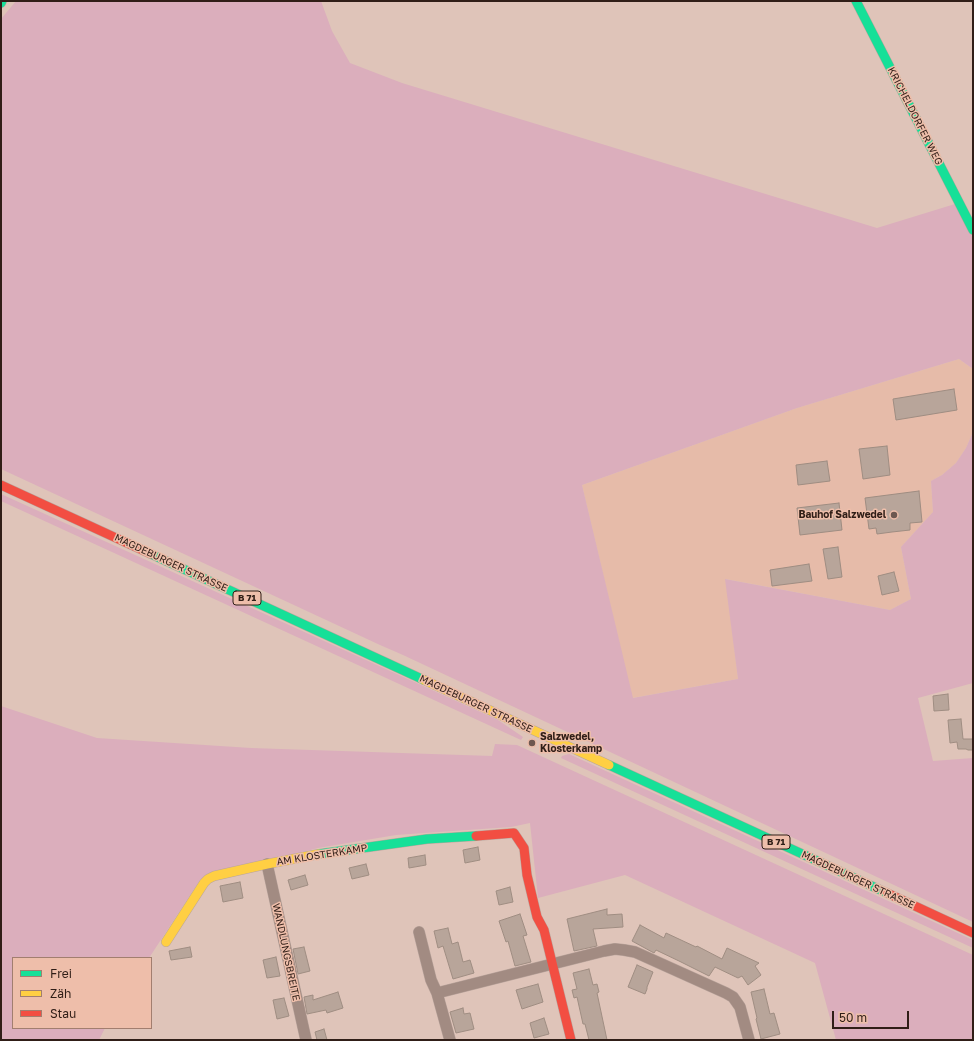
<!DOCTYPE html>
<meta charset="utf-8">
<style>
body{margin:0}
#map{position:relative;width:974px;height:1041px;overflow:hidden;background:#dfc4b9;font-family:"Golos Text",sans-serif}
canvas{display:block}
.frame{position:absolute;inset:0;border:2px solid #301e17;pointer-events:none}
.legend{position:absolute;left:12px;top:957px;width:140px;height:72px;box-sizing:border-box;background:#eebeaa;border:1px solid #a27e6f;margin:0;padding:5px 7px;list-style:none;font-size:12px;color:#301e17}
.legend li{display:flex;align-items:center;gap:8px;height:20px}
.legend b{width:20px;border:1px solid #a27e6f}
.scale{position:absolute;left:832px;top:1011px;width:77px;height:18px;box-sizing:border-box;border:2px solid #301e17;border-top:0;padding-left:5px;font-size:12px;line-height:14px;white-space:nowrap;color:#301e17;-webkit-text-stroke:3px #eebeaa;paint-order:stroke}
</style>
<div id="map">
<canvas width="974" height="1041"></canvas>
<div class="frame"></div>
<ul class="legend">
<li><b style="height:5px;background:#16e098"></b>Frei</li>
<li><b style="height:5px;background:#ffcf43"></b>Zäh</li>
<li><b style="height:5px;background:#f24e42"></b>Stau</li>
</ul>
<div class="scale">50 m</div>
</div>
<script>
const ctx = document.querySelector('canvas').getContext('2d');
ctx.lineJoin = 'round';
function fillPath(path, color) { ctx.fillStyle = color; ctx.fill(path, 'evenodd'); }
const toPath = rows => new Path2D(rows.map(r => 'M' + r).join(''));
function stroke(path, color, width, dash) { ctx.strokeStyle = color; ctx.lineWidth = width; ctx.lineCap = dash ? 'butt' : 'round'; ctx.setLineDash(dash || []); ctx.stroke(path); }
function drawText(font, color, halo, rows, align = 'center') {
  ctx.font = font + ' "Golos Text",sans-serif'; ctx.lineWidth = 3; ctx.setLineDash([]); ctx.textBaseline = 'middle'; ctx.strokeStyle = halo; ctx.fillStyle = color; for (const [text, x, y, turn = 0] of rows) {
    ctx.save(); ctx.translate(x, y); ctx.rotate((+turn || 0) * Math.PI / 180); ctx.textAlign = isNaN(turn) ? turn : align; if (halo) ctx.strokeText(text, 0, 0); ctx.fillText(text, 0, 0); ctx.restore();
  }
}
fillPath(toPath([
 [959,359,973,369,973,432,966,448,956,463,942,475,931,481,933,512,901,547,911,599,890,610,726,579,738,679,632,698,582,485,797,408]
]), '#e6bba9');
fillPath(toPath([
 [16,1,321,1,332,31,350,63,402,83,877,228,955,204,973,238,973,369,959,359,797,408,582,485,633,698,738,679,725,579,890,610,911,599,901,547,933,512,931,481,942,475,956,463,966,448,973,432,973,683,918,698,933,761,973,758,973,922,403,655,380,645,1,469,1,19],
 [1,494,498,720,523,737,521,740,1,501],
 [1,706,97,738,251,748,492,756,495,744,517,745,973,955,973,1040,836,1040,815,963,625,875,538,898,530,823,511,827,396,835,318,848,200,880,149,958,13,958,13,1028,105,1028,99,1040,1,1040],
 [569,754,973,940,973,948,561,758,562,756]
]), '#dbaebc');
const building = toPath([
 [954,389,957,410,896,420,893,399,954,389],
 [887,446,890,475,863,479,859,449,887,446],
 [827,461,830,481,798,485,796,465,827,461],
 [919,491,922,522,910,523,910,530,892,532,877,534,876,528,869,529,865,498,919,491],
 [839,503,842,530,800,535,797,508,839,503],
 [838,547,842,577,828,579,823,549,838,547],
 [809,564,812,581,772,586,770,570,809,564],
 [894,572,899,591,882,595,878,576,894,572],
 [948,694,949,710,934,711,933,696,948,694],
 [961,719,963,739,973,739,973,750,968,750,966,749,958,749,957,742,950,743,948,720,961,719],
 [478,847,480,860,465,863,463,850,478,847],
 [425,855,426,865,409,868,408,858,425,855],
 [366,864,369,875,352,879,349,868,366,864],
 [305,875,308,885,291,890,288,880,305,875],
 [240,882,243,898,223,902,220,886,240,882],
 [510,887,513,902,499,905,496,891,510,887],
 [607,909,607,915,622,914,623,927,593,929,597,946,574,951,567,919,607,909],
 [520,914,527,935,523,936,531,962,515,966,508,941,506,942,499,921,520,914],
 [640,925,664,938,666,933,696,947,697,946,722,959,727,948,759,963,755,966,761,975,748,985,742,976,738,978,715,967,709,976,679,961,656,950,654,953,632,941,640,925],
 [448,928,452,944,458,942,463,962,470,960,474,973,453,979,443,946,438,948,434,931,448,928],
 [190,947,192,957,171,960,169,951,190,947],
 [304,947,310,971,298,974,293,949,304,947],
 [276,957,280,976,267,978,263,960,276,957],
 [637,965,653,972,647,987,647,989,645,994,628,987,637,965],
 [589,969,593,985,597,984,599,992,597,993,607,1040,589,1040,585,1024,583,1024,577,997,574,998,572,990,577,989,573,973,589,969],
 [538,984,543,1002,522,1009,516,990,538,984],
 [764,989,770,1014,774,1013,780,1034,761,1039,756,1019,757,1018,751,992,764,989],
 [338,992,343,1008,327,1013,326,1010,307,1014,304,997,313,995,313,1000,338,992],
 [284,998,289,1016,277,1019,273,1000,284,998],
 [463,1008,464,1014,470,1013,474,1029,456,1033,450,1012,463,1008],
 [544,1018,549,1034,534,1038,530,1023,544,1018],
 [324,1029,327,1040,317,1040,315,1032,324,1029]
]);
fillPath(building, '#b8a59a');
stroke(building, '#9f8d82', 1);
const street = toPath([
 [267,864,306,1040],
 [419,932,431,980,437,993,450,1040],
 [437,993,604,951,615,949,624,950,635,952,726,993,733,997,740,1007,749,1040]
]);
const fast = toPath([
 [856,1,973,230],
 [1,3,2,1],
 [151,554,424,680],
 [609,765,887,893],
 [319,854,427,839,476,836]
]);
const slow = toPath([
 [424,680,609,765],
 [166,942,204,883,208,879,214,876,267,864,319,854]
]);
const jam = toPath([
 [1,485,151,554],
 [476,836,514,833,524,848,527,875,537,917,544,930,571,1040],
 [887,893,973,933]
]);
stroke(street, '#b9a49c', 12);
stroke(fast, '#b9a49c', 10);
stroke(slow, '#b9a49c', 10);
stroke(jam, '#b9a49c', 10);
stroke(street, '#a28b82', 11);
stroke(fast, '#16e098', 9);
stroke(slow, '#ffcf43', 9);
stroke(jam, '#f24e42', 9);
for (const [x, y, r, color] of [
 [894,515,4,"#6d5850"],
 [532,743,4,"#6d5850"]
]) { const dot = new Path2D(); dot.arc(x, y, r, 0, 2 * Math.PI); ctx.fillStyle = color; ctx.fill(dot); stroke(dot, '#eebeaa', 1.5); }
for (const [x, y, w] of [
 [247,598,28],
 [776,842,28]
]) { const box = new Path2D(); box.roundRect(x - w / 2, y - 7, w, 14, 3); ctx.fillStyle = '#eebeaa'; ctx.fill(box); stroke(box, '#301e17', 1); }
drawText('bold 9px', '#301e17', null, [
 ["B 71",247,598],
 ["B 71",776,842]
]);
drawText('10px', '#301e17', '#eebeaa', [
 ["KRICHELDORFER WEG",915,116,63],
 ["MAGDEBURGER STRASSE",171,563,25],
 ["MAGDEBURGER STRASSE",476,704,25],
 ["AM KLOSTERKAMP",322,855,-9],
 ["MAGDEBURGER STRASSE",858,880,25],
 ["WANDLUNGSBREITE",286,952,78]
]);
drawText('bold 10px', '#301e17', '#eebeaa', [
 ["Bauhof Salzwedel",886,515],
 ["Salzwedel,",540,737,"left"],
 ["Klosterkamp",540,749,"left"]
], 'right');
</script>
